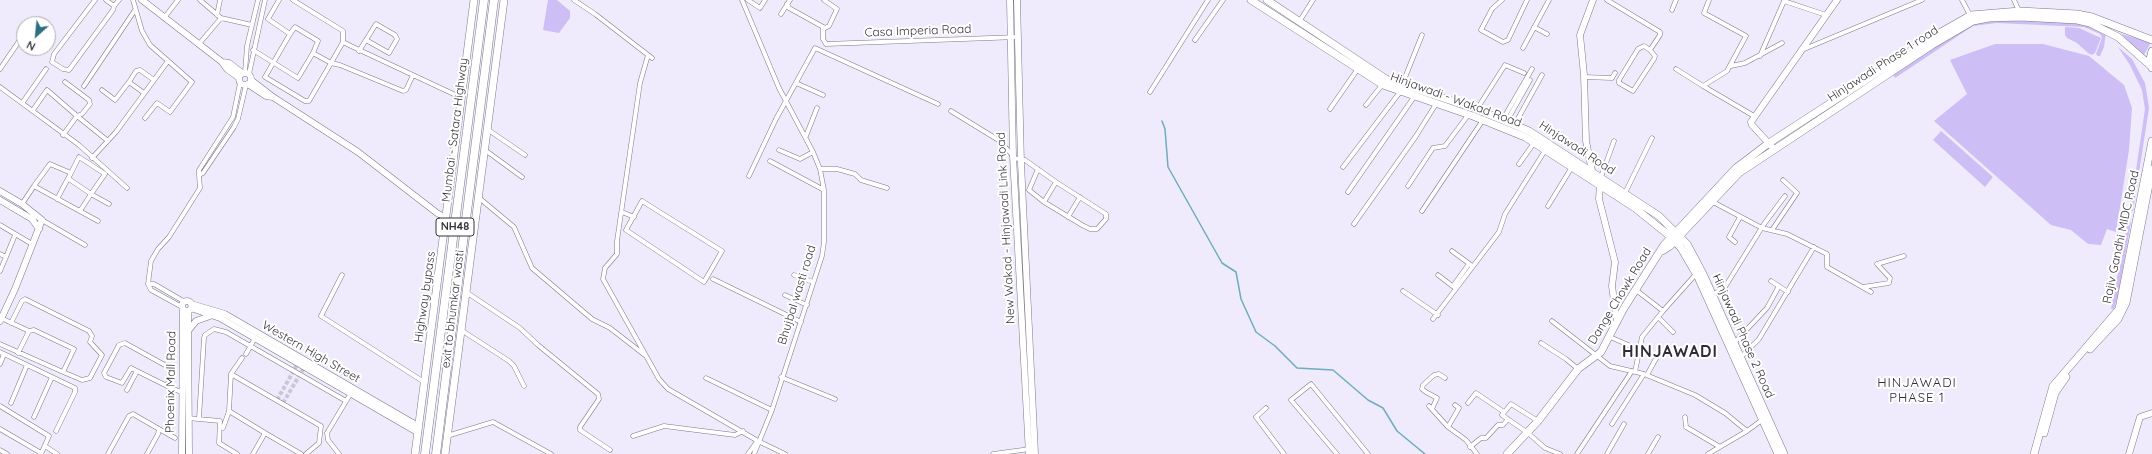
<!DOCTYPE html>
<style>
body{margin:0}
#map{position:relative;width:2152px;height:454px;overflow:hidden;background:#efebfd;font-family:Quicksand,sans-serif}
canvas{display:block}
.north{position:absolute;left:16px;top:16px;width:40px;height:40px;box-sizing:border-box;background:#fff;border:1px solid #aeaeb1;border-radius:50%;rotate:207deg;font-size:11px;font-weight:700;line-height:16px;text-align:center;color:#35343b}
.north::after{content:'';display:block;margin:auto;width:14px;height:18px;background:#2d6e81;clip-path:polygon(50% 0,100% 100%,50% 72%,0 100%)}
</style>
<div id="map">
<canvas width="2152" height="454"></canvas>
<div class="north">N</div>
</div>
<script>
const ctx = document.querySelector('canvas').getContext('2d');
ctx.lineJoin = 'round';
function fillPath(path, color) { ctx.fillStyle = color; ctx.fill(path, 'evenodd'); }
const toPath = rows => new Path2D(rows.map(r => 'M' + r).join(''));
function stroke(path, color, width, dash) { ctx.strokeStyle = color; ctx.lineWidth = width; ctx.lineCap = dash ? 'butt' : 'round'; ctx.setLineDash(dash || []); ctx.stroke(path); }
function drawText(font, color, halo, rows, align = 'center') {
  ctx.font = font + ' Quicksand,sans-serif'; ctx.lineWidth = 4; ctx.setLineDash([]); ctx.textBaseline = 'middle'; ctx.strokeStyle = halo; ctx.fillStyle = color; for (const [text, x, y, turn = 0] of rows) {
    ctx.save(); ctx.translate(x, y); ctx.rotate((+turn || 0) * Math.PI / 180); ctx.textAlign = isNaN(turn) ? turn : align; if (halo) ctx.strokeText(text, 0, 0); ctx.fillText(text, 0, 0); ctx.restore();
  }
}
fillPath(toPath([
 [548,0,557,0,570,11,570,18,559,33,543,30],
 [2001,20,2080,22,2106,32,2104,47,2100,56,2098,56,2096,54,2102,38,2100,34,2084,27,1997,23,1973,26,1895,78,1892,73,1971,24],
 [2065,27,2079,28,2101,38,2095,53,2092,55,2088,53,2077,43,2067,38,2065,35],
 [2121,34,2151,42,2144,55],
 [1995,44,2043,44,2089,56,2124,85,2132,108,2129,150,2116,232,2107,229,2101,245,2088,244,2071,230,2051,225,1934,121,1967,94,1950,60],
 [2118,47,2132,59,2145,83,2149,108,2133,211,2130,211,2145,109,2142,90,2130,65],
 [1941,131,1993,177,1985,187,1933,140],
 [2128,221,2131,222,2118,296,2114,309,2111,309]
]), '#cdbef5');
stroke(toPath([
 [1162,121,1165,129,1168,167,1222,263,1236,272,1241,299,1256,332,1275,346,1297,368,1333,370,1368,400,1383,408,1397,431,1425,454]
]), '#6eadbd', 1.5);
stroke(toPath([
 [277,400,298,363],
 [283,403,305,366]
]), '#cac6d6', 4, [4, 2]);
const street = toPath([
 [95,0,54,54,52,62,63,69,69,70,113,10,114,6],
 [106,0,114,6,119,0],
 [133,0,142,31,150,45,192,82,170,112,157,103,145,118],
 [200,0,221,18],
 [279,0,268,19,290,34,265,77,305,101,309,101,331,63,340,65,403,91,406,90,413,75],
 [293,0,343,31,343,42,351,46,462,98],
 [574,0,595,14,652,58],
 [742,0,779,88,813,152,820,169,824,190,824,242,822,256,772,410,754,454],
 [748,0,760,8,765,0],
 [1502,0,1492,9,1481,30,1503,42,1508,40,1527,0],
 [1607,0,1660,32,1660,35,1650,50,1644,46,1638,49,1619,80,1619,83,1633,91,1654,59,1655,56,1650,50],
 [1709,0,1704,13,1746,36,1727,71,1703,86,1754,116],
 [1962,0,1971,17],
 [2014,0,2019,11],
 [787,4,789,8,825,28,829,26,837,9,824,0],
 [1672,10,1676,0],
 [781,14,790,0],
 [217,15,220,0],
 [164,18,178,0],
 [1299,22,1313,0],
 [823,27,823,39,826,44],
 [1534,27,1547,34],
 [290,34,295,27,318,41,313,53],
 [1195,40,1223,0],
 [199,44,221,18,252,25],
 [826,44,1018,37],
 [1523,48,1549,0],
 [253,50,298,78,313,53,331,63,343,42],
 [1802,50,1922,0],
 [359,51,376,24,395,35,397,39,389,53,366,40],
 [648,55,640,83,617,241,617,254,605,268,603,279,659,379,668,389,758,441,785,454],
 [1760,56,1784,1,1826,15],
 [1731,66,1745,63,1782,43],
 [0,69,24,34],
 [1676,69,1703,86],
 [245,72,247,46,258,0],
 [249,74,265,0],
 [1584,77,1612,78,1615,73],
 [240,83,233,117,199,170,199,175,203,173,234,127,238,119,246,85],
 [796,83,823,95],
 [1402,85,1422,35],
 [84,86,135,10],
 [0,87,79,145,127,188],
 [102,90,115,100,129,82],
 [1150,92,1208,0],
 [144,93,129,82,136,71,140,70,154,80],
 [23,102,46,69],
 [1366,105,1382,85],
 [1330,109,1357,70],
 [1477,109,1505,65,1524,73],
 [33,110,47,90,77,116,82,114,90,104,89,100,65,82],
 [951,111,1000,141,1013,156],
 [1503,119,1532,69],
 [1507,121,1530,80],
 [1515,124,1542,75],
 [487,129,525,155],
 [63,135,77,116,108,141],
 [806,136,817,108],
 [485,150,522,177],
 [779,150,800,159,813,152],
 [92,158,116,132,168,61],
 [1013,158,1025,160,1056,182,1044,202,1082,225,1090,229,1097,229,1106,219,1106,214,1056,182],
 [770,161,824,190],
 [1519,164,1534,143],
 [1343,167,1400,92],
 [820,169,837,169,855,174,861,180,887,188],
 [1038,169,1029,190,1044,202],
 [749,176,776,119,815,48,938,104],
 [1601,177,1614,141],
 [69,179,91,194,105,174,79,157,71,173],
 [34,186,50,164,71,173,57,199],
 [1408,186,1433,148,1445,146,1469,114],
 [1348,192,1414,97],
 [1625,193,1652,138],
 [478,197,514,227,532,268,592,319,610,328,646,356],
 [642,201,722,251,704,282,626,230,642,201],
 [1711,201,1762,228,1787,234,1827,254,1827,267,1871,292],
 [22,204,34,186,98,221],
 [1548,206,1572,167],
 [80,211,91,194,109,204],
 [1422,211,1483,120],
 [622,212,634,217],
 [1068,217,1080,197],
 [42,220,85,245],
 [1354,224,1416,136,1436,104],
 [0,225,32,244],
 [1772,230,1797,193,1783,180],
 [1735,242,1729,237,1740,217],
 [1452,251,1471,265],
 [0,254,6,257,0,271],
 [6,257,15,235],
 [342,275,321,316,424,382],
 [794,275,813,282],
 [1438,275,1455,288],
 [713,279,801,322],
 [1771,281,1788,292],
 [148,284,151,261,158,249,169,237,200,188,199,175],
 [1453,286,1469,264],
 [1863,287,1889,283,1890,278,1877,264,1904,256],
 [1636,290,1663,311],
 [1403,291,1438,315],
 [466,292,520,328,538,345,598,394,599,399,580,427,580,430,610,450],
 [785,295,807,305],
 [1713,295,1725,287,1764,224,1785,196],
 [182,307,151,290,148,284,154,284,185,302],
 [1658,317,1673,332],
 [1433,319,1499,232,1505,214,1546,149],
 [1552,321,1610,366,1644,374,1695,395,1725,413,1747,431],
 [11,323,22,301,25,299,89,331,92,336,90,342,102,355,90,378,82,380,63,372],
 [461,330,509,361,514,366,524,386],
 [1610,337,1633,347],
 [1541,343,1566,359,1578,369],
 [1734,343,1767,308,1779,286],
 [0,344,63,372,74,349,34,330,29,331,1,318],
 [0,352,75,388,75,392,56,431],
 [18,353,29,331],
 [246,354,255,338],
 [1740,358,1759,339,1814,247],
 [0,364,4,354],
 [1635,372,1642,337,1663,311,1696,274],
 [231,374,321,426,319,443,306,454],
 [1647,375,1658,355],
 [781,377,835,399],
 [706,378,772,410],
 [167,386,172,372,172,369,125,343,119,345,104,373,106,377,122,383,131,368,167,386,183,393],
 [127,390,137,371],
 [11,403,27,365],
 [1468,403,1476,393,1504,412],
 [0,406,49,436,41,454],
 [1429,406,1448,427,1466,440,1477,454],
 [1266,408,1256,417,1284,454],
 [1432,409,1437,398,1426,392,1422,389,1423,385,1434,375,1439,374,1445,378],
 [229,411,265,433,253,454],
 [34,417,52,377],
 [1685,417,1686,427,1720,447],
 [188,418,220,421,219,443,237,454],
 [199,418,204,338,205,335,214,329,226,332,346,401],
 [1538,421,1511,404,1502,415,1528,433,1545,448,1560,454],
 [1612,424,1644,374],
 [1448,427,1459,408,1455,405],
 [223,428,229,411,231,374,242,358],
 [0,429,41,453],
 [159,429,175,438],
 [265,433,301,454],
 [447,436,493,422,551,454],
 [633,436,664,426,735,435,743,431],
 [45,446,57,454],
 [1470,447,1481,438,1486,438,1498,425,1503,425,1508,419],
 [0,450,7,454],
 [108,454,129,416,133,414,159,429,158,434,147,454],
 [339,454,328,440,327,433,351,393],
 [748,454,756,443],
 [993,454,1030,449],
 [1337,454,1291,400,1311,384,1368,454],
 [1577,454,1632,371],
 [1607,454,1624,424],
 [1648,454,1658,437],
 [1708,454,1747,431,1762,420]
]);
const secondary = toPath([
 [142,0,222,62,227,69,238,77],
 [1010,0,1013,156,1029,454],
 [1017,0,1021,163,1035,454],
 [222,62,229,63,242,73],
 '239 79a6 6 0 1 1 12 0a6 6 0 1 1-12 0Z',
 [251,80,273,97,358,152,437,213,446,218],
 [248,84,266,96,273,97],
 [1774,149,1752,125,1751,122,1837,0],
 [1589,174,1592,171,1586,141,1584,75,1580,35,1593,0],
 [1600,185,1599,199,1615,262,1612,286,1617,322],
 [0,191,22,204,42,220,15,289,0,321],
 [0,200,32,219,39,229],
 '182 306a5 5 0 1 1 10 0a5 5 0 1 1-10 0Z',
 [191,304,225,314,418,426],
 [191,308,220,318,417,432],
 [188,311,189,454],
 [188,331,196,321,210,316],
 [182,454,183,310],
 [2129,454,2140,417,2152,413]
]);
const primary = toPath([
 [1251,0,1383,85,1473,116,1525,137,1635,208,1671,237,1681,248,1698,277,1778,454],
 [1267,0,1386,79,1476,109,1529,131,1659,216,1687,244,1703,274,1784,454],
 [2152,68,2150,59,2152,51],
 [1662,251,1670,246,1739,173,1932,45,1973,21,1989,18,2020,17,2077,20,2090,23,2118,37,2151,66],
 [2090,349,2118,319,2126,303,2152,169],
 [2044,433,2055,393,2066,377],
 [415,454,474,0],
 [445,454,504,0],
 [1507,454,1538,421,1578,369,1601,352,1624,308,1664,245,1736,168,1769,143,1929,39,1971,15,2020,11,2077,14,2092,17,2152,40],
 [2034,454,2053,386,2119,309,2152,141]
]);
const highway = toPath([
 [425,454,484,0],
 [436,454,494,0]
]);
stroke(street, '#7c7888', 5);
stroke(secondary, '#7c7888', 7);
stroke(primary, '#7c7888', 8);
stroke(highway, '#7c7888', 9);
stroke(street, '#fff', 4);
stroke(secondary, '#fff', 6);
stroke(primary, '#fff', 7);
stroke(highway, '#fff', 8);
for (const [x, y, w] of [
 [455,227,38]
]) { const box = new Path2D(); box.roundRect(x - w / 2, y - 9, w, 18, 3); ctx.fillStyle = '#fff'; ctx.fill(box); stroke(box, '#35343b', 1); }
drawText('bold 11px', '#35343b', null, [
 ["NH48",455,227]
]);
drawText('12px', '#35343b', '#fff', [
 ["Casa Imperia Road",918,31,-2],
 ["Hinjawadi Phase 1 road",1883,64,-33],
 ["Hinjawadi - Wakad Road",1456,100,20],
 ["Mumbai - Satara Highway",455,130,-83],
 ["Hinjawadi Road",1577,148,33],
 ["New Wakad - Hinjawadi Link Road",1006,228,-93],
 ["Rajiv Gandhi MIDC Road",2121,237,-78],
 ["Bhujbal wasti road",797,295,-73],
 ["Dange Chowk Road",1620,296,-59],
 ["Highway bypass",425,297,-82],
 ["exit to bhumkar wasti",453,309,-83],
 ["Hinjawadi Phase 2 Road",1743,336,66],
 ["Western High Street",311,352,30],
 ["Phoenix Mall Road",171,382,-89]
]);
ctx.letterSpacing = '1px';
drawText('13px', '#2f2c3a', '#fff', [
 ["HINJAWADI",1917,383],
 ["PHASE 1",1917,398]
]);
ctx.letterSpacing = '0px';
ctx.letterSpacing = '1px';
drawText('bold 16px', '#2f2c3a', '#fff', [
 ["HINJAWADI",1670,352]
]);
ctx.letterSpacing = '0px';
</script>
